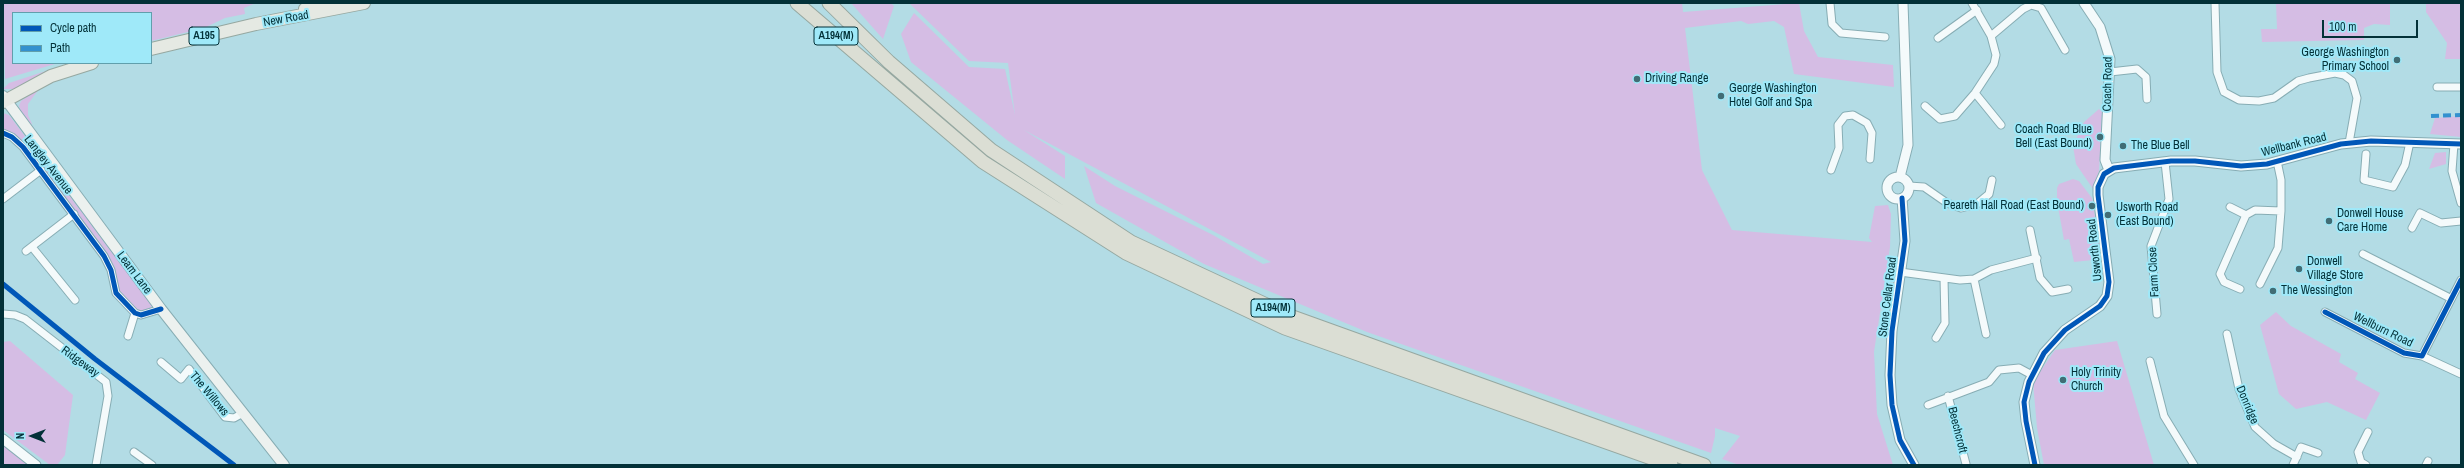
<!DOCTYPE html>
<style>
body{margin:0}
#map{position:relative;width:2464px;height:468px;overflow:hidden;background:#b3dce5;font-family:"Archivo Narrow",sans-serif}
canvas{display:block}
.frame{position:absolute;inset:0;border:4px solid #033138;pointer-events:none}
.legend{position:absolute;left:12px;top:12px;width:140px;height:52px;box-sizing:border-box;background:#9fe9f9;border:1px solid #619fac;margin:0;padding:5px 7px;list-style:none;font-size:12px;color:#033138}
.legend li{display:flex;align-items:center;gap:8px;height:20px}
.legend b{width:20px;border:1px solid #619fac}
.north{position:absolute;left:12px;top:416px;width:40px;height:40px;-webkit-text-stroke:3px #9fe9f9;paint-order:stroke;rotate:270deg;font-size:11px;font-weight:700;line-height:16px;text-align:center;color:#033138}
.north::after{content:'';display:block;margin:auto;width:14px;height:18px;background:#033138;clip-path:polygon(50% 0,100% 100%,50% 72%,0 100%)}
.scale{position:absolute;left:2322px;top:20px;width:96px;height:18px;box-sizing:border-box;border:2px solid #033138;border-top:0;padding-left:5px;font-size:12px;line-height:14px;white-space:nowrap;color:#033138;-webkit-text-stroke:3px #9fe9f9;paint-order:stroke}
</style>
<div id="map">
<canvas width="2464" height="468"></canvas>
<div class="frame"></div>
<ul class="legend">
<li><b style="height:5px;background:#0057b8"></b>Cycle path</li>
<li><b style="height:5px;background:#3391cf"></b>Path</li>
</ul>
<div class="north">N</div>
<div class="scale">100 m</div>
</div>
<script>
const ctx = document.querySelector('canvas').getContext('2d');
ctx.lineJoin = 'round';
function fillPath(path, color) { ctx.fillStyle = color; ctx.fill(path, 'evenodd'); }
const toPath = rows => new Path2D(rows.map(r => 'M' + r).join(''));
function stroke(path, color, width, dash) { ctx.strokeStyle = color; ctx.lineWidth = width; ctx.lineCap = dash ? 'butt' : 'round'; ctx.setLineDash(dash || []); ctx.stroke(path); }
function drawText(font, color, halo, rows, align = 'center') {
  ctx.font = font + ' "Archivo Narrow",sans-serif'; ctx.lineWidth = 4; ctx.setLineDash([]); ctx.textBaseline = 'middle'; ctx.strokeStyle = halo; ctx.fillStyle = color; for (const [text, x, y, turn = 0] of rows) {
    ctx.save(); ctx.translate(x, y); ctx.rotate((+turn || 0) * Math.PI / 180); ctx.textAlign = isNaN(turn) ? turn : align; if (halo) ctx.strokeText(text, 0, 0); ctx.fillText(text, 0, 0); ctx.restore();
  }
}
fillPath(toPath([
 [3,3,256,3,244,8,245,14,225,18,204,28,151,41,151,13,13,13,13,63,58,63,5,79],
 [851,3,891,3,894,6,883,39],
 [909,3,1682,3,1683,12,1799,3,1804,31,1818,57,1893,65,1894,87,1794,74,1784,27,1774,21,1748,24,1741,21,1685,28,1702,170,1732,230,1872,242,1869,238,1875,206,1888,205,1891,214,1890,247,1874,352,1877,414,1893,465,1739,465,1722,459,1740,436,1715,428,1715,436,1711,453,1367,332,1204,264,1096,203,1084,166,1115,186,1213,235,1263,264,1271,262,1024,130,1065,156,1065,179,1007,140,911,62,901,34,914,13,969,67,1005,69,1015,115,1008,63,969,61],
 [2276,3,2390,3,2390,25,2374,24,2364,28,2364,40,2262,42,2261,29,2277,29],
 [2426,3,2461,3,2461,59,2445,59,2447,43,2426,12],
 [46,71,14,89,3,89,9,83],
 [39,89,28,104,28,115,32,124,29,126,22,114,19,106,21,101],
 [2099,109,2102,112,2099,171,2093,189,2076,164,2073,146,2084,122],
 [3,113,9,115,152,306,148,311,141,312,135,308,119,291,113,265,25,143,15,135,3,130],
 [2461,116,2461,137,2430,134,2435,118],
 [2446,152,2446,164,2429,169,2435,153],
 [2073,179,2079,181,2092,198,2102,259,2074,262,2069,239,2064,240,2057,201,2057,188,2059,184],
 [2276,312,2291,326,2341,354,2339,362,2358,373,2355,379,2380,393,2366,420,2327,402,2296,409,2279,394,2260,325],
 [10,341,73,395,65,455,57,465,50,465,3,430,3,342],
 [2117,341,2154,465,2044,465,2037,428,2033,382,2055,350],
 [3,445,28,465,3,465]
]), '#d5bde4');
const minor = toPath([
 [1830,3,1832,24,1841,33,1885,37],
 [2215,3,2217,72,2224,92,2239,100,2259,101,2274,98,2298,81,2309,78,2335,73,2344,75,2352,81,2357,98,2349,143],
 [1991,36,2023,9,2031,5,2041,8,2065,50],
 [1938,38,1977,10],
 [2110,72,2137,69,2146,77,2147,99],
 [2437,87,2461,87],
 [1975,93,2001,125],
 [1925,106,1940,119,1955,116,1975,93,1994,64,1996,55,1991,36,1972,3],
 [3,133,12,137,23,147,104,256,111,270,116,293,135,313,141,315,161,309],
 [2454,144,2452,171,2461,203],
 [2366,154,2364,180,2393,187,2405,165,2410,142],
 [1831,170,1839,148,1838,125,1845,116,1853,115,1867,123,1872,133,1870,159],
 [1909,186,1924,187,1947,203,1961,208,1977,204,1989,194,1992,180],
 [3,199,41,170],
 [2230,207,2246,215],
 [2412,228,2420,213,2441,223,2461,221],
 [2030,230,2040,278,2052,292,2068,289],
 [32,247,75,300],
 [26,251,74,214],
 [2363,254,2450,298],
 [1900,272,1960,280,1974,279,1991,270,2037,258],
 [1974,279,1986,334],
 [2260,284,2278,248,2281,211],
 [2240,289,2224,282,2220,274,2246,215,2255,210,2281,211,2281,180,2277,161],
 [2325,312,2404,353,2422,356,2461,280],
 [3,314,15,315,25,319,106,382,108,396,96,465],
 [2157,314,2151,246,2169,199,2165,162],
 [2227,334,2239,389,2255,427,2274,444,2297,457],
 [128,336,135,313],
 [1936,338,1945,323,1944,278],
 [2422,356,2461,374],
 [2150,361,2164,416,2194,465],
 [161,362,181,379,189,369,225,417,234,418,243,413],
 [1948,396,1966,464],
 [1928,405,1989,382,1999,370,2019,368,2032,375],
 [134,452,152,465],
 [2293,465,2301,447,2318,453],
 [2366,465,2361,462,2358,452,2368,432],
 [2426,465,2428,461]
]);
const tertiary = toPath([
 [2084,3,2100,27,2110,59,2105,160,2109,170],
 [1900,177,1908,145,1903,3],
 '1887 188a11 11 0 1 1 22 0a11 11 0 1 1-22 0Z',
 [1902,198,1905,241,1892,331,1890,375,1892,405,1900,440,1914,465],
 [3,439,36,465],
 [2035,465,2026,421,2024,402,2029,382,2044,353,2065,330,2100,306,2107,296,2109,282,2098,195,2098,187,2104,174,2114,168,2171,161,2195,161,2241,166,2267,164,2341,144,2371,141,2461,144]
]);
const secondary = toPath([
 [3,96,161,309,284,465]
]);
const primary = toPath([
 [305,9,323,3],
 [151,49,256,24,364,3],
 [3,102,51,76,92,63]
]);
const motorway = toPath([
 [797,3,983,162,1126,253,1285,328,1671,465],
 [829,3,889,62,991,150,1131,242,1290,316,1704,465]
]);
stroke(minor, '#87adb4', 9);
stroke(tertiary, '#87adb4', 11);
stroke(secondary, '#87adb4', 12);
stroke(primary, '#96a8a1', 14);
stroke(motorway, '#96a8a1', 15);
stroke(minor, '#f4fafb', 7);
stroke(tertiary, '#f4fafb', 9);
stroke(secondary, '#ecf1ef', 10);
stroke(primary, '#e5e9e3', 12);
stroke(motorway, '#dbded4', 13);
stroke(toPath([
 [2431,116,2461,115]
]), '#3391cf', 4, [8, 4]);
stroke(toPath([
 [3,133,12,137,23,147,104,256,111,270,116,293,135,313,141,315,161,309],
 [1902,198,1905,241,1892,331,1890,375,1892,405,1900,440,1914,465],
 [3,284,95,359,234,465],
 [2325,312,2404,353,2422,356,2461,280],
 [2035,465,2026,421,2024,402,2029,382,2044,353,2065,330,2100,306,2107,296,2109,282,2098,195,2098,187,2104,174,2114,168,2171,161,2195,161,2241,166,2267,164,2341,144,2371,141,2461,144]
]), '#0057b8', 5);
for (const [x, y, r, color] of [
 [2397,60,4,"#416d75"],
 [1637,79,4,"#416d75"],
 [1721,96,4,"#416d75"],
 [2100,137,4,"#416d75"],
 [2123,146,4,"#416d75"],
 [2092,206,4,"#416d75"],
 [2108,215,4,"#416d75"],
 [2329,221,4,"#416d75"],
 [2299,269,4,"#416d75"],
 [2273,291,4,"#416d75"],
 [2063,380,4,"#416d75"]
]) { const dot = new Path2D(); dot.arc(x, y, r, 0, 2 * Math.PI); ctx.fillStyle = color; ctx.fill(dot); stroke(dot, '#9fe9f9', 1.5); }
for (const [x, y, w] of [
 [204,36,30],
 [836,36,44],
 [1273,308,44]
]) { const box = new Path2D(); box.roundRect(x - w / 2, y - 9, w, 18, 3); ctx.fillStyle = '#9fe9f9'; ctx.fill(box); stroke(box, '#033138', 1); }
drawText('bold 11px', '#033138', null, [
 ["A195",204,36],
 ["A194(M)",836,36],
 ["A194(M)",1273,308]
]);
drawText('12px', '#033138', '#9fe9f9', [
 ["New Road",286,19,-10],
 ["Coach Road",2108,84,-89],
 ["Wellbank Road",2294,145,-14],
 ["Langley Avenue",48,165,52],
 ["Usworth Road",2095,250,-96],
 ["Farm Close",2154,272,-93],
 ["Leam Lane",134,273,53],
 ["Stone Cellar Road",1888,297,-83],
 ["Wellburn Road",2383,330,26],
 ["Ridgeway",80,362,36],
 ["The Willows",209,394,50],
 ["Donridge",2247,405,67],
 ["Beechcroft",1957,430,76]
]);
drawText('12px', '#033138', '#9fe9f9', [
 ["George Washington",2389,53,"right"],
 ["Primary School",2389,67,"right"],
 ["Driving Range",1645,79],
 ["George Washington",1729,89],
 ["Hotel Golf and Spa",1729,103],
 ["Coach Road Blue",2092,130,"right"],
 ["Bell (East Bound)",2092,144,"right"],
 ["The Blue Bell",2131,146],
 ["Peareth Hall Road (East Bound)",2084,206,"right"],
 ["Usworth Road",2116,208],
 ["(East Bound)",2116,222],
 ["Donwell House",2337,214],
 ["Care Home",2337,228],
 ["Donwell",2307,262],
 ["Village Store",2307,276],
 ["The Wessington",2281,291],
 ["Holy Trinity",2071,373],
 ["Church",2071,387]
], 'left');
</script>
